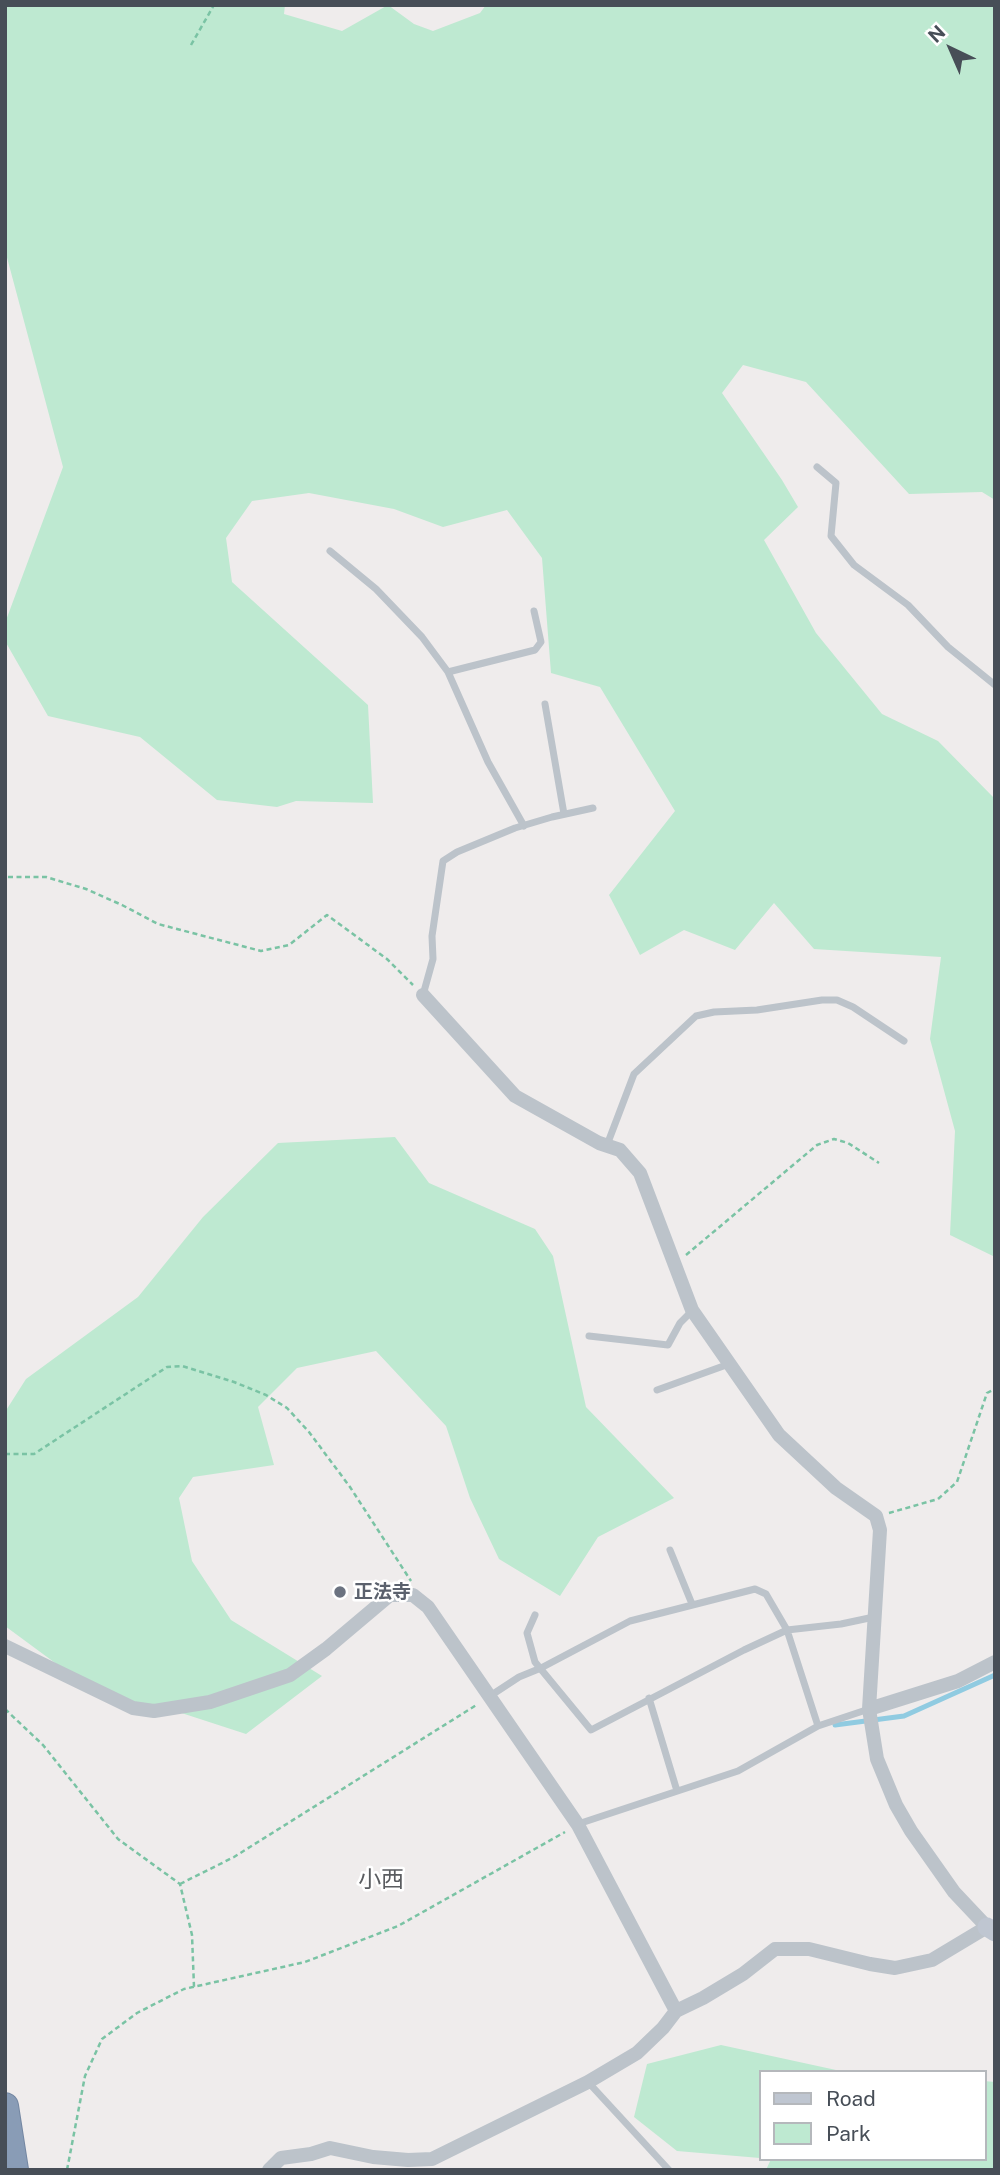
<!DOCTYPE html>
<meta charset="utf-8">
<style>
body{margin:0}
#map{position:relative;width:1000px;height:2175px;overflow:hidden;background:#efecec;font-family:"Public Sans",sans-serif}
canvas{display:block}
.frame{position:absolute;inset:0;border:7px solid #474e57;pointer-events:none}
.legend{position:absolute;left:759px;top:2070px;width:228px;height:91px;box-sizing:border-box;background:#fff;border:2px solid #b5b8bc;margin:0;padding:9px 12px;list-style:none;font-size:21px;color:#474e57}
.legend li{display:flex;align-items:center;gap:14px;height:35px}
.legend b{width:35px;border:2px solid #b5b8bc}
.north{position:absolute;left:916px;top:14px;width:70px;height:70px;-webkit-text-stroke:5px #fff;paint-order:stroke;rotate:316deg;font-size:19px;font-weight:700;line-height:28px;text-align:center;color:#474e57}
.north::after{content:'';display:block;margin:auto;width:24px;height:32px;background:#474e57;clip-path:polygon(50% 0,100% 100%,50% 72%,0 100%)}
</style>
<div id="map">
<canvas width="1000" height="2175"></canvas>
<div class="frame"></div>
<ul class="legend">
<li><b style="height:9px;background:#bfc6d1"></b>Road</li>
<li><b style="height:19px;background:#bee9d1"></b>Park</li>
</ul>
<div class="north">N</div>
</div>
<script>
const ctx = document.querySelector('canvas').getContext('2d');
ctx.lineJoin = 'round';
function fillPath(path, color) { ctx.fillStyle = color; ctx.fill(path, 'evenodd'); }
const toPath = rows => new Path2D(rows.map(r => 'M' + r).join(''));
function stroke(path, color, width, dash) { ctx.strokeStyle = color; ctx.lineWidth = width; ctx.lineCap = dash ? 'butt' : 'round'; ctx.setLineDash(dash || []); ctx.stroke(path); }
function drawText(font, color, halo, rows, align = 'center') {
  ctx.font = font + ' "Public Sans","Noto Sans JP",sans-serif'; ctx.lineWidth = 5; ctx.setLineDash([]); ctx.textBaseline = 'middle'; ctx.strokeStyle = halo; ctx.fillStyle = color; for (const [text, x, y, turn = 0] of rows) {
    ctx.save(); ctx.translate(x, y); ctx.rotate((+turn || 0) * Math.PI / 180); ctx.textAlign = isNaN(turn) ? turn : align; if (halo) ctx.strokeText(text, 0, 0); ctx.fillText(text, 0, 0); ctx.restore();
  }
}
fillPath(toPath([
 [5,5,285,5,284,14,342,31,388,5,414,24,433,31,480,13,486,5,995,5,995,500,982,492,909,494,806,382,743,365,722,393,782,480,798,507,764,540,816,633,882,714,938,741,995,799,995,1257,950,1235,955,1131,930,1039,941,957,814,949,774,903,735,950,684,930,640,955,609,895,675,811,600,687,551,673,542,558,507,510,443,527,394,509,309,493,252,501,226,538,232,582,368,705,373,803,296,801,277,807,217,800,140,737,48,716,5,641,5,623,63,467,5,250],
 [395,1137,429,1183,535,1229,553,1256,586,1407,674,1498,598,1537,560,1596,499,1559,470,1498,446,1426,376,1351,297,1368,258,1407,274,1465,193,1477,179,1498,192,1561,231,1620,322,1676,246,1734,160,1706,104,1699,5,1626,5,1412,26,1379,138,1297,203,1217,278,1143],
 [721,2045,836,2070,847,2072,760,2072,760,2158,677,2151,634,2117,647,2064],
 [984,2081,995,2082,995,2170,766,2170,771,2159,984,2159]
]), '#bee9d1');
stroke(toPath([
 [835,1725,904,1716,995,1675]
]), '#90cbe1', 5);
const highway = toPath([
 [5,2106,15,2170]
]);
stroke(highway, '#7487a2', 28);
stroke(toPath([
 [191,45,214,5],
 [8,877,46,877,86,889,122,905,158,924,261,951,289,945,327,915,387,959,413,985],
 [686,1255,817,1145,834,1139,848,1143,879,1163],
 [5,1454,34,1454,167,1367,182,1366,234,1382,266,1395,287,1408,309,1432,350,1487,411,1581],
 [889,1513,938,1499,957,1482,987,1393,995,1389],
 [5,1709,43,1745,118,1839,180,1884,192,1935,194,1987],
 [180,1884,234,1857,478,1704],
 [67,2170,85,2076,102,2039,137,2013,184,1989,305,1962,398,1926,565,1832]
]), '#7ac3a4', 2.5, [5, 3.5]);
stroke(toPath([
 [817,467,836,483,831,536,854,565,908,605,948,647,995,685],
 [330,551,376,589,422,637,448,672,488,762,524,826],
 [448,672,535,650,541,642,534,611],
 [545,704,564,814],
 [423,995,433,959,432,936,443,861,457,852,515,828,552,817,593,808],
 [607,1145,634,1074,696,1016,714,1012,757,1010,822,1000,837,1000,853,1007,904,1041],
 [589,1336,668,1345,680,1323,692,1311],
 [657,1390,729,1364],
 [670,1550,692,1604],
 [535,1615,527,1633,535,1662,591,1730,744,1650,787,1630,841,1624,874,1617],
 [490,1696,519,1677,541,1668,630,1621,755,1589,766,1594,787,1630,818,1726],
 [649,1698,677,1791],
 [578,1824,738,1771,818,1726,869,1709],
 [588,2082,669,2170]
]), '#bcc3ca', 7);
stroke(toPath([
 [5,1646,133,1708,154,1711,210,1702,290,1675,326,1649,390,1595,413,1595,428,1607,578,1825,676,2011],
 [869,1709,958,1681,995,1662],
 [269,2170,281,2158,311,2154,330,2148,373,2157,408,2160,432,2159,588,2082,637,2053,663,2028,676,2011,703,1998,743,1974,775,1949,809,1949,870,1964,895,1968,932,1960,987,1927,954,1892,911,1831,896,1805,877,1759,869,1709,880,1530,876,1516,836,1488,779,1435,692,1310,640,1173,620,1150,599,1143,515,1096,423,995]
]), '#bcc3ca', 14);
stroke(toPath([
 [987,1927,995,1932]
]), '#bfc6d1', 19);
stroke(highway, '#899cb6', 26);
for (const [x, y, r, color] of [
 [340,1592,7,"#6b7280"]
]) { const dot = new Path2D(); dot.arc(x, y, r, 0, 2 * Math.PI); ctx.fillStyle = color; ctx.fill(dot); stroke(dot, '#fff', 2.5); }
drawText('bold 19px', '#5b616d', '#fff', [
 ["正法寺",354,1592]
], 'left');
drawText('23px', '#5a5c60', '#fff', [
 ["小西",381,1880]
]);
</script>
